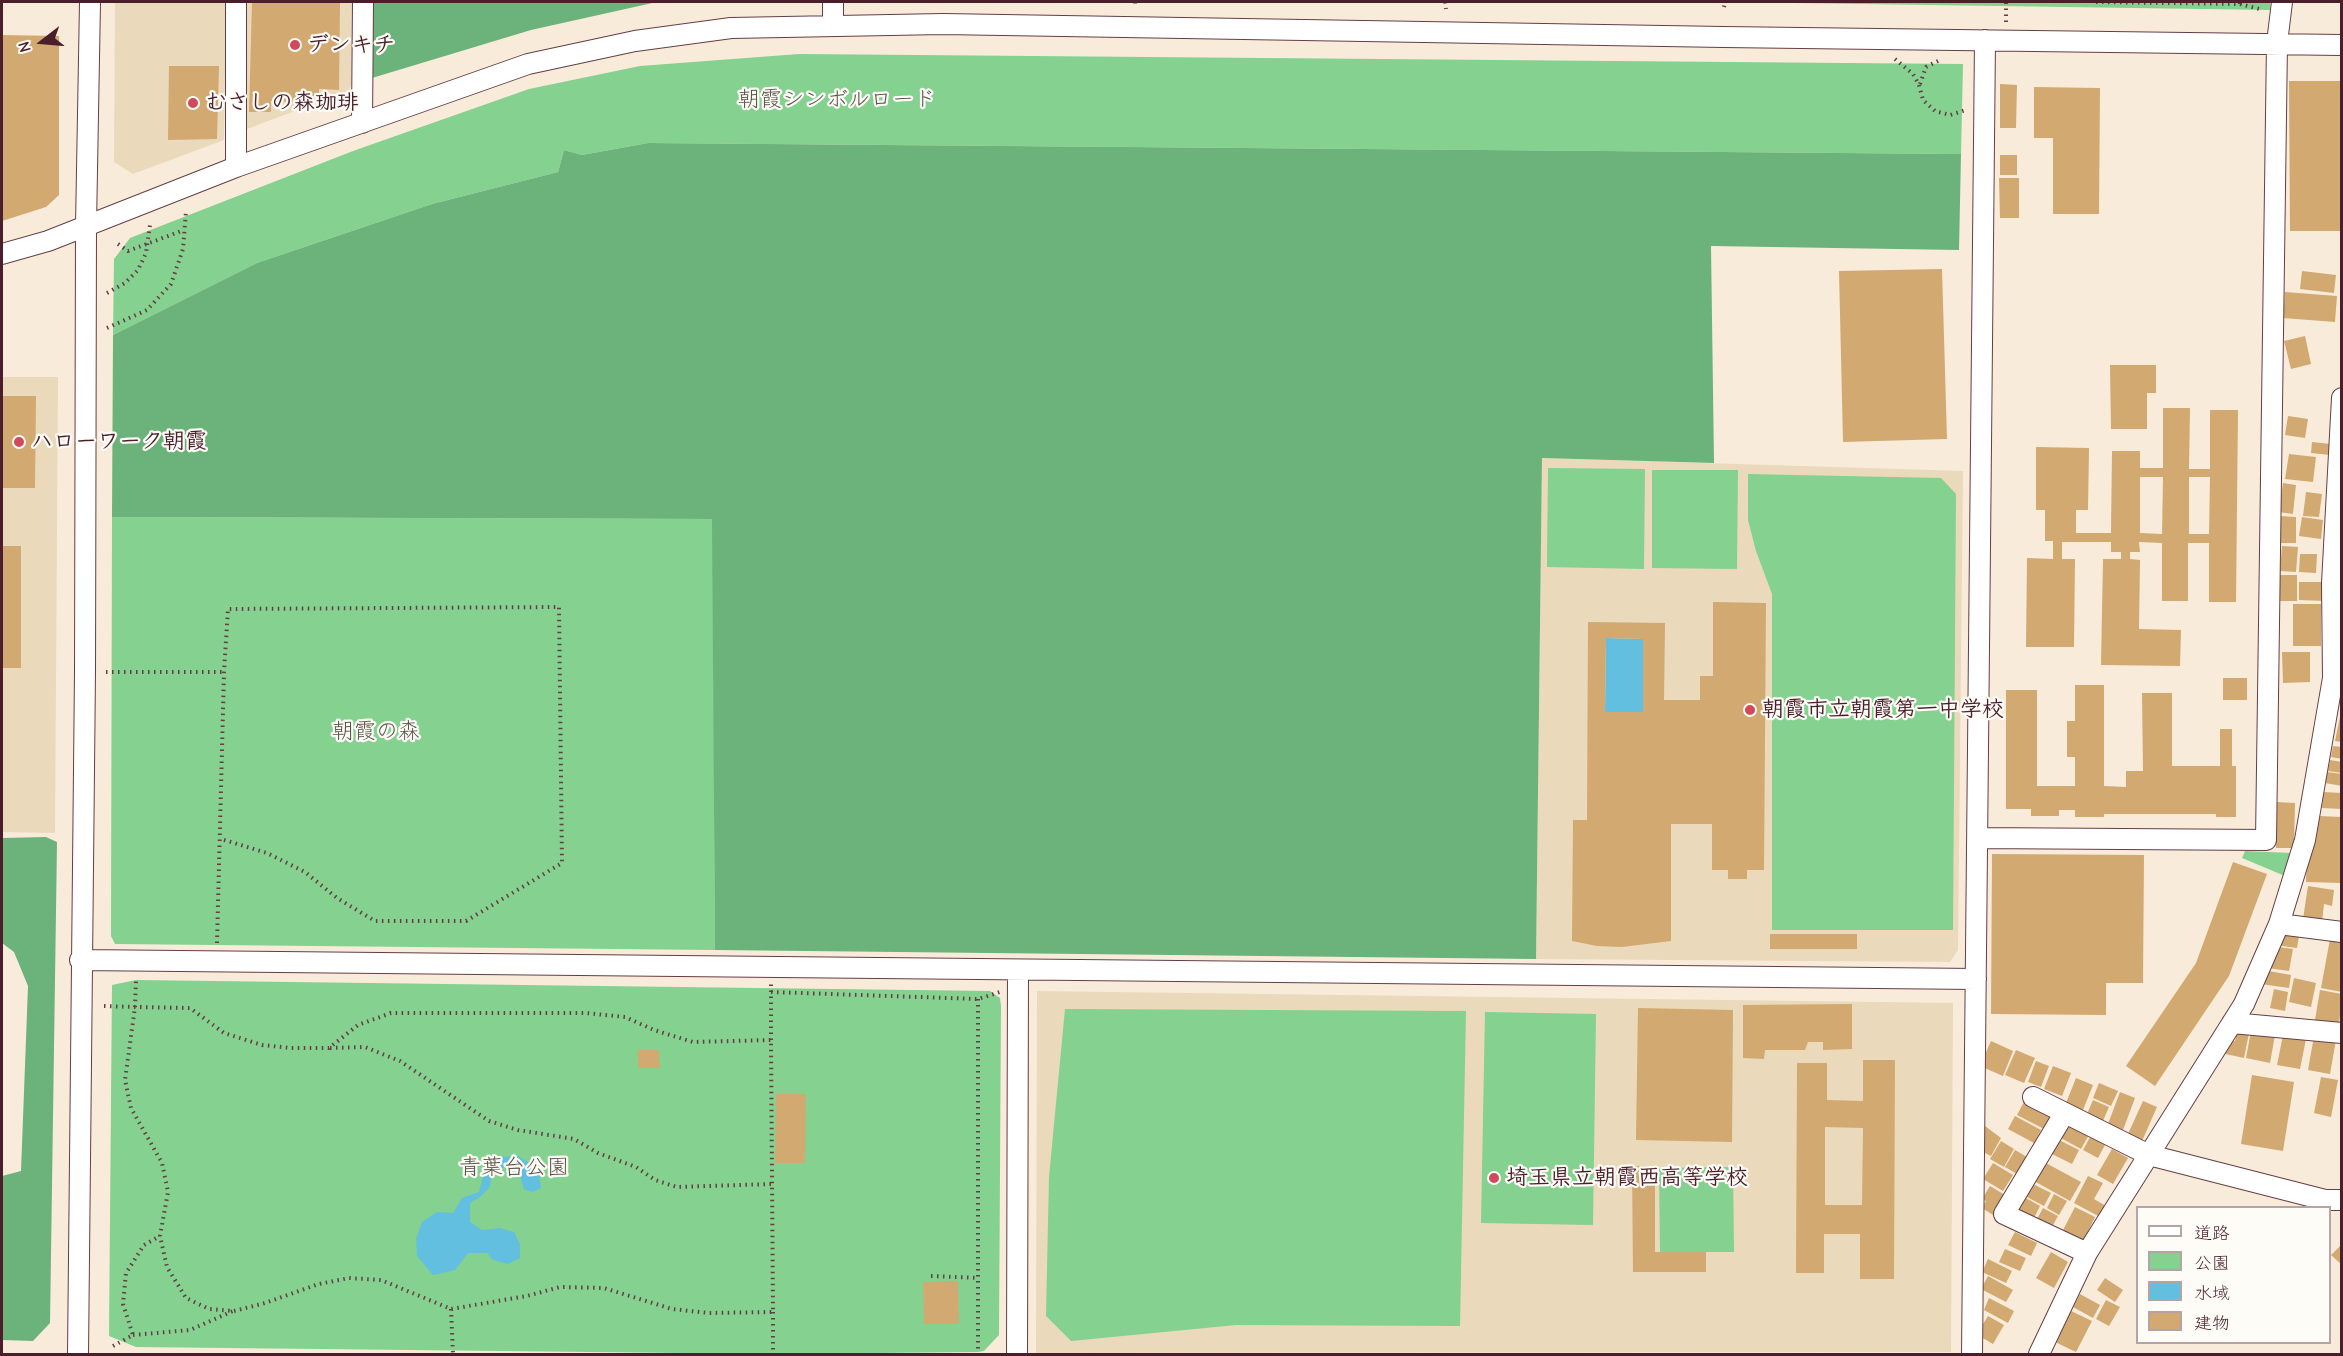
<!DOCTYPE html>
<meta charset="utf-8">
<style>
body{margin:0}
#map{position:relative;width:2343px;height:1356px;overflow:hidden;background:#f9ebda;font-family:"Comic Neue","Klee One",sans-serif}
canvas{display:block}
.frame{position:absolute;inset:0;border:3px solid #4a1f2b;pointer-events:none}
.legend{position:absolute;left:2136px;top:1206px;width:195px;height:138px;box-sizing:border-box;background:#fdfcf7;border:2px solid #b5a4a5;margin:0;padding:8px 10px;list-style:none;font-size:18px;color:#4a1f2b}
.legend li{display:flex;align-items:center;gap:12px;height:30px}
.legend b{width:30px;border:2px solid #b5a4a5}
.north{position:absolute;left:12px;top:12px;width:60px;height:60px;-webkit-text-stroke:4px #fdfcf7;paint-order:stroke;rotate:254deg;font-size:16px;font-weight:700;line-height:24px;text-align:center;color:#4a1f2b}
.north::after{content:'';display:block;margin:auto;width:21px;height:27px;background:#4a1f2b;clip-path:polygon(50% 0,100% 100%,50% 72%,0 100%)}
</style>
<div id="map">
<canvas width="2343" height="1356"></canvas>
<div class="frame"></div>
<ul class="legend">
<li><b style="height:8px;background:#fff"></b>道路</li>
<li><b style="height:16px;background:#84d190"></b>公園</li>
<li><b style="height:16px;background:#62bfe0"></b>水域</li>
<li><b style="height:16px;background:#d1a971"></b>建物</li>
</ul>
<div class="north">N</div>
</div>
<script>
const ctx = document.querySelector('canvas').getContext('2d');
ctx.lineJoin = 'round';
function fillPath(path, color) { ctx.fillStyle = color; ctx.fill(path, 'evenodd'); }
const toPath = rows => new Path2D(rows.map(r => 'M' + r).join(''));
function stroke(path, color, width, dash) { ctx.strokeStyle = color; ctx.lineWidth = width; ctx.lineCap = dash ? 'butt' : 'round'; ctx.setLineDash(dash || []); ctx.stroke(path); }
function drawText(font, color, halo, rows, align = 'center') {
  ctx.font = font + ' "Comic Neue","Klee One",sans-serif'; ctx.lineWidth = 4.5; ctx.setLineDash([]); ctx.textBaseline = 'middle'; ctx.strokeStyle = halo; ctx.fillStyle = color; for (const [text, x, y, turn = 0] of rows) {
    ctx.save(); ctx.translate(x, y); ctx.rotate((+turn || 0) * Math.PI / 180); ctx.textAlign = isNaN(turn) ? turn : align; if (halo) ctx.strokeText(text, 0, 0); ctx.fillText(text, 0, 0); ctx.restore();
  }
}
fillPath(toPath([
 [115,2,226,2,224,140,133,174,114,162],
 [245,2,355,2,355,78,348,91,247,129,242,125],
 [2,377,58,377,55,833,2,832],
 [1542,458,1963,471,1958,950,1950,962,1536,959],
 [1037,991,1953,1003,1951,1352,1036,1353]
]), '#ead9ba');
fillPath(toPath([
 [1342,2,2270,2,2270,10,1725,2],
 [799,54,1963,64,1961,154,648,143,582,155,564,150,558,172,432,204,257,263,113,335,114,259,130,238,353,151,529,89,640,66],
 [1548,468,1645,469,1644,569,1547,567],
 [1652,470,1738,470,1737,569,1652,568],
 [1748,474,1941,478,1956,494,1953,930,1772,930,1772,594,1756,551,1748,520],
 [112,517,713,519,715,950,115,944,111,936],
 [2245,851,2292,853,2285,876,2242,858],
 [136,980,990,991,1000,998,1001,1006,999,1335,984,1351,978,1352,773,1354,136,1347,109,1336,112,985],
 [1065,1009,1466,1011,1460,1326,1236,1325,1071,1341,1046,1316,1049,1177],
 [1485,1012,1596,1014,1593,1225,1481,1223],
 [1733,1167,1734,1252,1660,1252,1659,1168]
]), '#84d190');
fillPath(toPath([
 [373,2,657,2,531,30,372,78],
 [648,143,1961,154,1959,250,1711,246,1714,463,1542,458,1536,959,715,950,712,519,112,517,113,335,257,263,432,204,558,172,564,150,582,155],
 [46,837,57,842,50,1323,33,1341,2,1340,2,1176,21,1171,28,986,14,952,2,943,2,838]
]), '#6bb37a');
fillPath(toPath([
 [1606,638,1643,639,1643,712,1605,712],
 [518,1156,531,1164,539,1174,541,1188,532,1192,524,1189,518,1169,506,1167,492,1174,490,1187,480,1197,470,1203,470,1222,482,1230,500,1228,514,1232,520,1244,520,1258,508,1264,493,1260,487,1253,468,1253,455,1270,433,1275,417,1256,416,1239,422,1222,437,1212,453,1213,462,1198,479,1192,486,1166,501,1157]
]), '#62bfe0');
fillPath(toPath([
 [252,2,340,2,339,90,319,89,319,103,271,101,271,112,249,112],
 [2,35,59,36,59,195,46,207,2,221],
 [169,66,219,66,217,139,168,140],
 [2289,81,2342,81,2342,231,2290,231],
 [2000,84,2017,85,2016,128,2000,128],
 [2034,87,2100,88,2099,214,2053,214,2053,138,2034,138],
 [2000,155,2017,155,2017,175,2000,175],
 [1999,178,2019,178,2019,218,2000,218],
 [1942,269,1947,439,1843,442,1839,271],
 [2302,271,2336,275,2334,293,2300,289],
 [2285,292,2337,296,2335,322,2283,318],
 [2305,336,2311,364,2291,369,2284,341],
 [2110,365,2156,365,2156,393,2147,393,2147,429,2111,429],
 [2,396,36,396,35,488,2,488],
 [2163,408,2190,408,2189,469,2210,469,2210,410,2238,410,2236,602,2209,602,2209,543,2188,543,2188,601,2162,601,2162,543,2139,542,2140,552,2130,552,2130,559,2140,560,2139,629,2181,630,2180,666,2101,665,2103,559,2121,559,2121,552,2111,552,2111,542,2062,542,2062,559,2075,559,2074,647,2026,647,2027,558,2053,559,2053,541,2045,541,2045,510,2036,510,2036,447,2089,448,2088,510,2076,510,2076,533,2111,533,2112,451,2140,451,2140,468,2163,468],
 [2140,477,2163,477,2162,534,2140,533],
 [2189,477,2210,477,2209,534,2189,534],
 [2288,416,2308,419,2305,438,2285,435],
 [2312,442,2331,444,2330,455,2311,453],
 [2289,454,2316,457,2313,482,2285,479],
 [2283,483,2296,485,2293,514,2279,512],
 [2306,492,2322,494,2319,517,2303,516],
 [2280,516,2296,517,2296,543,2280,543],
 [2302,517,2323,520,2321,539,2299,536],
 [2,546,21,546,21,668,2,668],
 [2282,546,2298,547,2296,572,2280,571],
 [2300,554,2317,554,2316,573,2299,572],
 [2279,575,2297,575,2297,601,2279,601],
 [2299,582,2326,582,2325,601,2299,600],
 [1713,602,1766,603,1764,870,1747,870,1747,879,1728,879,1728,870,1712,870,1712,824,1671,824,1671,941,1622,947,1597,946,1572,941,1573,820,1587,820,1588,622,1665,623,1664,700,1700,700,1700,676,1713,676],
 [1606,638,1643,639,1643,712,1605,712],
 [2293,604,2321,604,2321,646,2293,646],
 [2282,652,2310,652,2310,682,2283,683],
 [2223,678,2247,678,2247,700,2223,700],
 [2075,685,2104,685,2104,786,2126,787,2126,771,2143,771,2142,693,2172,693,2172,766,2220,766,2220,729,2232,729,2232,766,2236,766,2236,817,2216,817,2216,814,2104,814,2104,817,2075,817,2075,810,2059,810,2059,816,2031,816,2031,809,2006,809,2006,690,2037,690,2037,786,2075,786,2075,757,2067,757,2067,721,2075,721],
 [2340,717,2342,717,2342,742,2335,741],
 [2333,746,2342,747,2342,759,2331,757],
 [2330,760,2342,762,2342,773,2328,771],
 [2327,772,2342,774,2342,786,2325,783],
 [2323,792,2342,793,2342,809,2322,808],
 [2276,802,2295,803,2294,848,2276,848],
 [2319,816,2342,817,2342,883,2306,882,2307,849],
 [1992,854,2144,855,2143,983,2106,983,2106,1015,1991,1014],
 [2233,862,2267,874,2229,976,2155,1086,2126,1066,2196,963],
 [2308,886,2334,890,2332,906,2324,904,2322,922,2303,919],
 [2277,933,2299,936,2297,948,2275,945],
 [1770,934,1857,934,1857,949,1770,949],
 [2330,939,2342,941,2342,992,2321,988],
 [2271,946,2293,949,2289,971,2268,968],
 [2263,970,2291,975,2289,988,2261,984],
 [2294,978,2316,983,2311,1007,2289,1002],
 [2274,989,2288,992,2285,1011,2270,1008],
 [2320,990,2342,994,2339,1024,2315,1020],
 [1852,1004,1852,1049,1823,1050,1823,1042,1808,1042,1805,1050,1765,1050,1764,1059,1743,1058,1743,1005],
 [1638,1008,1733,1010,1732,1142,1636,1140],
 [2237,1031,2249,1033,2244,1058,2221,1053,2230,1040,2235,1041],
 [2251,1031,2275,1035,2270,1063,2246,1058],
 [2283,1035,2306,1039,2300,1069,2277,1065],
 [2314,1036,2336,1040,2330,1074,2308,1070],
 [1991,1041,2013,1051,2003,1076,1980,1066],
 [638,1050,659,1050,660,1068,638,1068],
 [2016,1050,2035,1058,2024,1083,2005,1075],
 [1863,1060,1895,1060,1894,1279,1860,1279,1860,1234,1824,1234,1824,1273,1796,1273,1797,1063,1827,1063,1827,1100,1863,1101],
 [1825,1127,1863,1128,1862,1205,1825,1205],
 [2036,1061,2049,1066,2041,1087,2028,1082],
 [2053,1066,2071,1073,2062,1096,2044,1089],
 [2252,1075,2294,1082,2283,1151,2241,1144],
 [2321,1077,2338,1080,2331,1117,2314,1113],
 [2076,1078,2093,1085,2083,1110,2066,1103],
 [2099,1083,2118,1091,2111,1106,2093,1098],
 [2120,1092,2135,1098,2123,1130,2108,1124],
 [776,1094,806,1094,805,1163,775,1163],
 [2093,1100,2109,1107,2103,1121,2087,1114],
 [2143,1101,2157,1107,2142,1141,2128,1134],
 [2024,1102,2051,1115,2044,1129,2017,1115],
 [2015,1116,2041,1130,2034,1143,2008,1129],
 [2067,1121,2090,1133,2081,1149,2059,1137],
 [1985,1126,2001,1138,1991,1156,1981,1151,1982,1131],
 [2090,1137,2105,1145,2098,1158,2083,1150],
 [2057,1139,2079,1150,2072,1164,2050,1153],
 [2001,1141,2014,1149,2004,1167,1990,1159],
 [2112,1149,2128,1158,2113,1184,2097,1175],
 [2015,1150,2027,1157,2017,1174,2005,1167],
 [2044,1162,2081,1182,2070,1201,2034,1181],
 [1993,1163,2013,1175,2003,1191,1983,1179],
 [1632,1166,1655,1166,1655,1252,1706,1252,1706,1272,1633,1272],
 [2088,1176,2103,1183,2094,1199,2106,1206,2100,1217,2074,1203],
 [2031,1183,2051,1193,2044,1206,2025,1196],
 [1990,1186,2005,1195,1993,1215,1982,1208,1986,1201,1982,1199],
 [2054,1194,2067,1201,2059,1215,2047,1208],
 [2026,1198,2040,1206,2033,1220,2018,1212],
 [2075,1207,2095,1217,2082,1244,2061,1234],
 [2043,1208,2058,1216,2052,1227,2037,1219],
 [2015,1232,2037,1243,2031,1256,2008,1245],
 [2342,1244,2342,1265,2331,1255],
 [2005,1249,2026,1258,2020,1271,1999,1262],
 [2051,1252,2068,1262,2054,1288,2036,1278],
 [1988,1259,2012,1271,2006,1283,1982,1272],
 [1988,1276,2013,1290,2006,1302,1981,1289],
 [2105,1278,2123,1290,2115,1302,2097,1290],
 [958,1281,959,1324,924,1324,923,1282],
 [2080,1294,2100,1305,2093,1318,2073,1307],
 [1989,1298,2014,1311,2008,1323,1984,1310],
 [2106,1300,2120,1307,2109,1326,2096,1319],
 [2067,1309,2092,1321,2076,1352,2051,1340],
 [1988,1316,2004,1325,1993,1344,1981,1337,1980,1329]
]), '#d1a971');
const minor = toPath([
 [833,24,833,2],
 [362,123,363,2],
 [236,167,236,2],
 [2,254,48,241,236,167,528,64,635,41,731,28,943,24,1724,37,2342,45],
 [1978,838,2266,840,2277,43,2282,2],
 [2279,924,2342,932],
 [80,960,1976,979],
 [2232,1023,2342,1033],
 [2033,1097,2149,1155,2325,1200,2342,1200],
 [2064,1114,2004,1214,2087,1253],
 [78,1354,85,672,86,226,90,2],
 [1017,1354,1018,970],
 [1972,1354,1985,40],
 [2039,1354,2087,1253,2244,1004,2279,924,2305,840,2333,678,2332,583,2342,398]
]);
stroke(minor, '#643e45', 22);
stroke(toPath([
 [1135,2,1135,4],
 [1445,2,1446,9],
 [2096,2,2240,4,2240,2],
 [2240,4,2263,10],
 [1724,7,1725,2],
 [2006,22,2006,2],
 [1895,59,1913,74,1919,85,1923,100,1935,111,1950,115,1966,110],
 [1920,84,1926,67,1940,60],
 [118,244,128,251,184,230],
 [107,293,125,283,138,270,146,253,150,225],
 [107,328,147,310,171,284,183,249,186,211],
 [106,672,224,672],
 [217,943,224,672,228,609,559,607,562,863,466,921,375,921,337,898,305,872,267,853,221,839],
 [771,992,978,999,1000,992],
 [978,999,978,1354],
 [104,1006,135,1007,190,1008,224,1033,262,1045,291,1048,329,1048,358,1025,391,1013,586,1013,625,1017,654,1030,693,1042,771,1040,773,1312,709,1313,672,1309,604,1288,560,1287,527,1296,451,1309,381,1280,349,1278,319,1284,265,1303,234,1311,209,1309,186,1298,167,1267,160,1236,168,1192,162,1163,131,1108,125,1080,135,1007,136,980],
 [771,1040,771,984],
 [330,1048,365,1047,400,1061,489,1121,518,1130,574,1139,598,1153,636,1167,655,1180,677,1187,771,1184],
 [931,1276,979,1278],
 [451,1309,453,1354],
 [773,1312,773,1354],
 [133,1335,190,1330,233,1311],
 [113,1346,133,1335,123,1304,126,1273,144,1245,160,1236]
]), '#643e45', 4, [1.5, 4.5]);
stroke(minor, '#fff', 20);
for (const [x, y, r, color] of [
 [295,45,6,"#d1495b"],
 [193,103,6,"#d1495b"],
 [19,442,6,"#d1495b"],
 [1750,710,6,"#d1495b"],
 [1494,1178,6,"#d1495b"]
]) { const dot = new Path2D(); dot.arc(x, y, r, 0, 2 * Math.PI); ctx.fillStyle = color; ctx.fill(dot); stroke(dot, '#fdfcf7', 2); }
drawText('bold 22px', '#4a1f2b', '#fdfcf7', [
 ["デンキチ",307,45],
 ["むさしの森珈琲",205,103],
 ["ハローワーク朝霞",31,442],
 ["朝霞市立朝霞第一中学校",1762,710],
 ["埼玉県立朝霞西高等学校",1506,1178]
], 'left');
drawText('22px', '#5b5449', '#fdfcf7', [
 ["朝霞シンボルロード",837,100],
 ["朝霞の森",376,732],
 ["青葉台公園",514,1168]
]);
</script>
